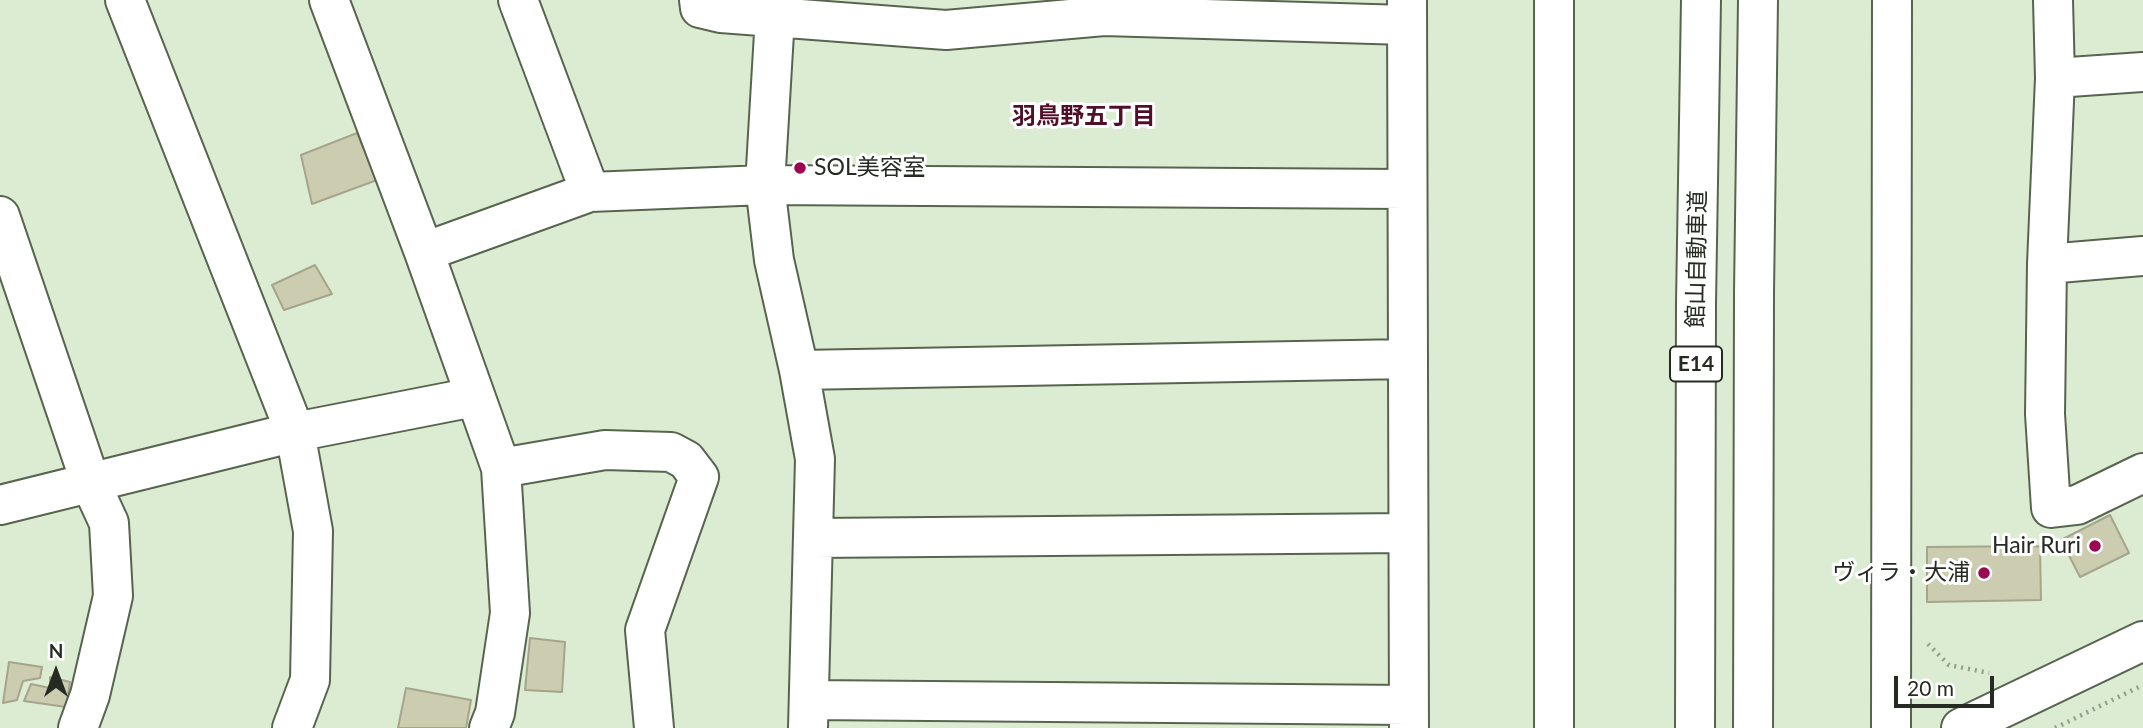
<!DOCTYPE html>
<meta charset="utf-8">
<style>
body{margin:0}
#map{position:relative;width:2143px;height:728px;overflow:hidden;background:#dcecd3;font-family:Lato,sans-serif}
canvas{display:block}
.north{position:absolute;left:21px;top:637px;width:70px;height:70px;-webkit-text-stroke:5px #fff;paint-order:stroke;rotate:0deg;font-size:19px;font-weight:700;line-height:28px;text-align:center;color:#252b22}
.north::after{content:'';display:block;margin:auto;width:24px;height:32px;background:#252b22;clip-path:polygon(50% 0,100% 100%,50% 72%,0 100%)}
.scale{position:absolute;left:1894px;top:676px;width:100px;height:32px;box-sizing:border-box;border:4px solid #252b22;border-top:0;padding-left:9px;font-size:21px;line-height:24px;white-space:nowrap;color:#252b22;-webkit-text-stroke:5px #fff;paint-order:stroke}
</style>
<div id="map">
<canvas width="2143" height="728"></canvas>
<div class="north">N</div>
<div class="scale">20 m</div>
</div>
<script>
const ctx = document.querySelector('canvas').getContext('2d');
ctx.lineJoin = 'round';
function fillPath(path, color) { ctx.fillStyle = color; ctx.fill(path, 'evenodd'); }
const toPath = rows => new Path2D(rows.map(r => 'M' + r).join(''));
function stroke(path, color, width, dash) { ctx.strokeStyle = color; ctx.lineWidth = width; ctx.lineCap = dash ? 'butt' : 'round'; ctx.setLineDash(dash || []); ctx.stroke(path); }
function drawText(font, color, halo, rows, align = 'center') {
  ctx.font = font + ' Lato,"Noto Sans JP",sans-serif'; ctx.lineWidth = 6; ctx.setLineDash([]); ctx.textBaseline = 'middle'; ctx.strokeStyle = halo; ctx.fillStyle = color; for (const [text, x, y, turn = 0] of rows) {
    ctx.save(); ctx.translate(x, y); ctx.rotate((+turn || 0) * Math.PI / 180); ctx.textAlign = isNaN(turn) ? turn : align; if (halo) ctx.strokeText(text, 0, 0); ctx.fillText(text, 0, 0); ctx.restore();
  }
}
const building = toPath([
 [357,133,377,180,312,204,301,155,357,133],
 [315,265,332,294,284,310,272,285,315,265],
 [2110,515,2129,553,2080,577,2061,540,2110,515],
 [2040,546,2041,600,1927,602,1927,547,2040,546],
 [530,638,565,642,562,692,525,690,530,638],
 [9,662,42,667,40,678,23,681,17,700,3,703,9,662],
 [50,677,70,682,66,707,24,701,31,684,50,688,50,677],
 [406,688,471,700,466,728,398,728,406,688]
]);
fillPath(building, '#cbccb0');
stroke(building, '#a5a58b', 2);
const street = toPath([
 [125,0,295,432,313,531,310,680,292,728],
 [329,0,424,252,501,468,510,613,495,713,489,728],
 [518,0,590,192],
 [699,0,700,8,721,13,946,30,1104,16,1406,25],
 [780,0,775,16,765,185,774,260,799,370,815,459,808,728],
 [1407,0,1409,728],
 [2053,0,2055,78,2047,264,2045,414,2051,508,2077,505,2143,473],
 [2055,78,2143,72],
 [0,216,91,484,109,523,113,596,90,695,78,728],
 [424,252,590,192,765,185,1406,189],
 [2047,264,2143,256],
 [799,370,1407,359],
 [501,468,605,450,671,452,686,460,699,477,645,630,654,728],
 [0,505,295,432,474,397],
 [814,538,1408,533],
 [810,700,1408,705],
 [1554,728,1554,0],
 [1891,728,1892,0]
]);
const secondary = toPath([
 [1961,728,2143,641]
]);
const highway = toPath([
 [1695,728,1696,303,1701,0],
 [1753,728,1754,293,1758,0]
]);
stroke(street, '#57654f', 42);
stroke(secondary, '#57654f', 42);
stroke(highway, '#57654f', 42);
stroke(toPath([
 [1928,644,1949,665,1989,673],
 [2055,728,2143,685]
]), '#929e8c', 4.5, [2, 5]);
stroke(street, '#fff', 38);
stroke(secondary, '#fff', 38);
stroke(highway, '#fff', 38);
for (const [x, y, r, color] of [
 [800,168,7,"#9d0651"],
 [2095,546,7,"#9d0651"],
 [1984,573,7,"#9d0651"]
]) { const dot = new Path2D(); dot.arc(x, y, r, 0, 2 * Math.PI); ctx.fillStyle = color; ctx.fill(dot); stroke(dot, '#fff', 2.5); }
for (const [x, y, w] of [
 [1696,364,52]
]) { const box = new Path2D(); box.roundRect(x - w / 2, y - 17.5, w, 35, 5); ctx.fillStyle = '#fff'; ctx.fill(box); stroke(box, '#252b22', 2); }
drawText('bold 21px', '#252b22', null, [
 ["E14",1696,364]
]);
drawText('23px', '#252b22', '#fff', [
 ["SOL美容室",814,168,"left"],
 ["Hair Ruri",2081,546],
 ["ヴィラ・大浦",1970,573]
], 'right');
drawText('23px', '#252b22', '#fff', [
 ["館山自動車道",1697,259,-89]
]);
drawText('bold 24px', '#500e29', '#fff', [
 ["羽鳥野五丁目",1084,116]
]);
</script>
